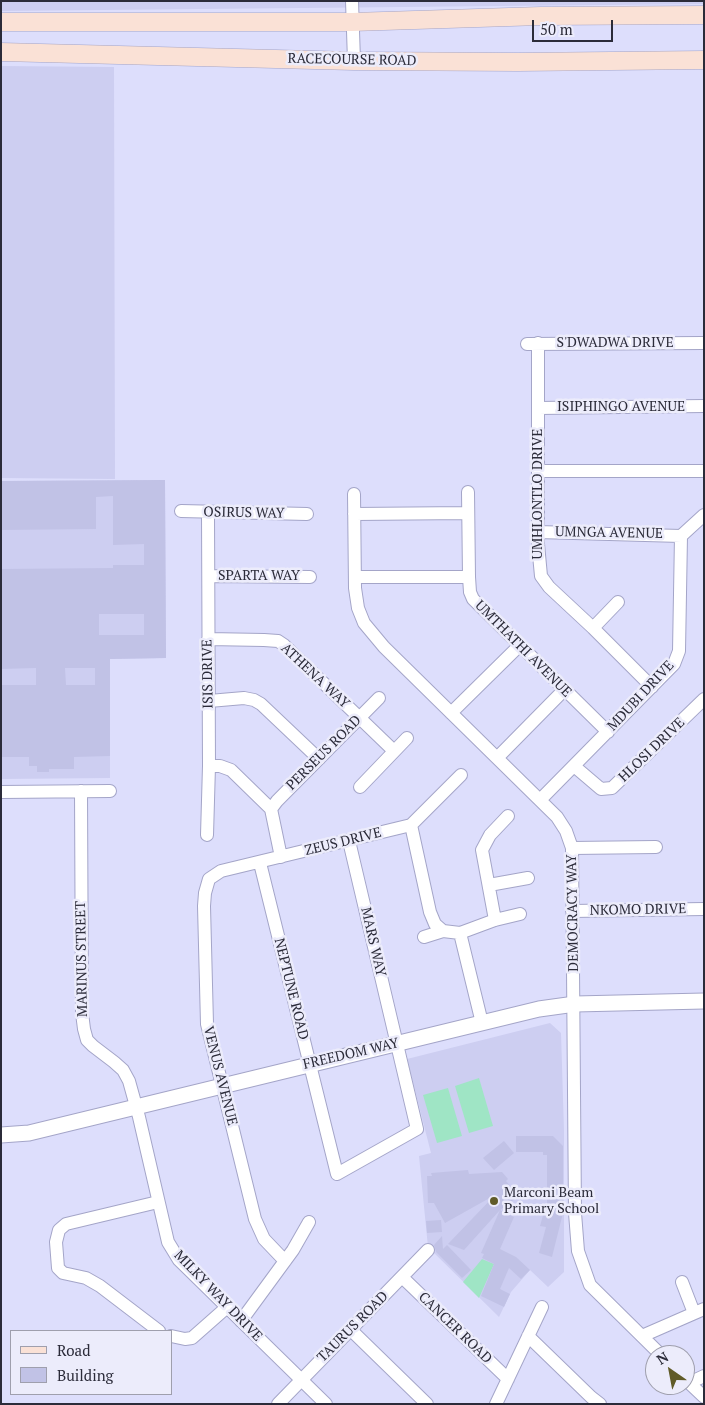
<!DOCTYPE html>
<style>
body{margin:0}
#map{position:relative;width:705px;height:1405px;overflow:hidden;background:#dddefc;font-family:"PT Serif",serif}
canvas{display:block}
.frame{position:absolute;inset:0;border:2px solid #2b2b39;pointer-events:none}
.legend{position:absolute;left:10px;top:1330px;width:162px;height:65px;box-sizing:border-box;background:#ececfb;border:1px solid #9f9fad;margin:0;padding:6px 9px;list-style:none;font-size:15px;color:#2b2b39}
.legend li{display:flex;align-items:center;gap:10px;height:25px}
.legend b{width:25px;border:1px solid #9f9fad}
.north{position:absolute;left:645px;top:1345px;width:50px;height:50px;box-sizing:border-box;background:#ececfb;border:1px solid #9f9fad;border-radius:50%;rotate:327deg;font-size:14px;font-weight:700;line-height:20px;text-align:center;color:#2b2b39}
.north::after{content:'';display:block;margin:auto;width:18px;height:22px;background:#605b28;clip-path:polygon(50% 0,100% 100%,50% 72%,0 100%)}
.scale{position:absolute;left:532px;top:20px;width:81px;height:22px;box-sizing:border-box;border:2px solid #2b2b39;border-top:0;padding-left:6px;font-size:15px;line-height:18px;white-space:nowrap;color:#2b2b39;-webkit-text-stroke:4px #ececfb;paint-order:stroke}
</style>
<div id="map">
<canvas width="705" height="1405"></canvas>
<div class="frame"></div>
<ul class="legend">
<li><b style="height:6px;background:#fae1d6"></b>Road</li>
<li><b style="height:14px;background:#c1c2e6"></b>Building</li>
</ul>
<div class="north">N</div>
<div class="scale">50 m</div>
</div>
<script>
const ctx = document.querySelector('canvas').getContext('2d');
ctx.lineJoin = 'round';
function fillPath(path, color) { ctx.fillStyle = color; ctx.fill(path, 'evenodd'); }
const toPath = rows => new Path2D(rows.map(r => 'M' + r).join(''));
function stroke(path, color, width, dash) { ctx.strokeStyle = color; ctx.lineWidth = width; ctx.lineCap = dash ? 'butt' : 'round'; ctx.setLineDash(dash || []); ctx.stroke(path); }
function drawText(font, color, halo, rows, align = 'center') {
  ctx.font = font + ' "PT Serif",serif'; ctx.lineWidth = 5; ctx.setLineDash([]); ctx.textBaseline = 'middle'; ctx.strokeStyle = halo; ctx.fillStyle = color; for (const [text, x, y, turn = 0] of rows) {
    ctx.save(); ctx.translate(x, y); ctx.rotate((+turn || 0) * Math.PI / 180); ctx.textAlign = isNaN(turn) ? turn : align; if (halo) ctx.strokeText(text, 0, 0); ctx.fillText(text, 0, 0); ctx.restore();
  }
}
fillPath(toPath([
 [1,1,704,1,704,4,1,11],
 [1,66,114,67,115,479,1,478],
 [165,480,166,658,110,659,110,778,1,779,1,481],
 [550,1023,561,1033,564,1131,564,1272,548,1287,530,1270,511,1292,499,1317,428,1247,419,1156,431,1153,407,1059]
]), '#cdcef1');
fillPath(toPath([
 [479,1078,493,1126,469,1133,455,1086],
 [448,1088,462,1136,437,1143,423,1095],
 [482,1259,494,1264,479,1298,463,1282]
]), '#9fe5c5');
fillPath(toPath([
 [165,480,166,658,110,659,110,756,74,757,74,769,49,769,49,772,37,772,37,766,29,766,29,757,1,757,1,685,36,685,36,668,1,669,1,569,113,568,113,565,144,565,144,544,113,545,113,496,96,497,96,529,1,530,1,481],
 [99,614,144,614,144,635,99,635],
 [65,668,95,668,95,685,66,685],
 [516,1136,553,1136,563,1146,563,1213,552,1257,539,1253,546,1227,540,1226,544,1212,547,1213,547,1155,543,1155,543,1152,516,1152],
 [504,1141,514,1153,494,1170,483,1158],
 [468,1170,469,1174,502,1172,508,1179,506,1181,517,1194,514,1196,516,1198,500,1210,514,1217,500,1249,516,1257,530,1270,521,1279,509,1268,500,1289,510,1294,504,1307,481,1296,494,1264,482,1258,484,1254,481,1253,500,1210,464,1250,448,1244,495,1195,445,1223,434,1203,428,1203,427,1176,432,1176,431,1173],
 [441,1220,442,1232,427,1233,426,1221],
 [442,1236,443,1249,447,1245,471,1270,462,1278,436,1252,434,1245]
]), '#c1c2e6');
const minor = toPath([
 [352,1,354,61],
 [538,343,538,544,541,576,549,587,593,628,652,687],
 [527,344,704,343],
 [538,408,704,406],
 [538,471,704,471],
 [468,492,469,577,470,592,473,599,608,732],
 [354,494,355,588,358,608,364,623,384,647,557,817,566,831,572,848,575,1213,578,1251,590,1285,661,1355],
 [181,511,307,514],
 [354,514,468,513],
 [538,532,681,536],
 [209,576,310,577],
 [355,577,469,577],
 [593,628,618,602],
 [208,639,264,640,278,641,284,645,394,751],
 [209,701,244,698,254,700,261,704,319,759],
 [451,713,520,645],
 [497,758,564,690],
 [209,766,220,766,231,770,271,809,281,857],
 [574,766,601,789,612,788,704,699],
 [360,787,407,738],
 [81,791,82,1013,84,1029,87,1040,93,1046,114,1062,123,1070,129,1081,139,1117,168,1242,179,1260,326,1404],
 [1,792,110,791],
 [540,800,674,664,679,651,681,536,704,515],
 [271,809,277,801,379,698],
 [411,825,430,912,435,924,443,931],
 [207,835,209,766,208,513],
 [572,848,656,847],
 [260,863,337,1174,417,1129,349,841],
 [489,885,528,878],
 [572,911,704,909],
 [495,920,482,850,490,835,508,816],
 [460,933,482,1023],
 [424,937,443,931,460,933,495,920,520,914],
 [158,1202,66,1224,59,1230,56,1242,58,1268,63,1273,86,1278,100,1286,159,1331],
 [285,1261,264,1239,255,1219,207,1024,204,906,205,893,209,879,221,871,411,825,461,775],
 [402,1277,508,1379],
 [682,1282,694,1313],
 [241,1321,293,1250,309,1222],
 [351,1330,427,1404],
 [171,1336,185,1339,192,1338,226,1308],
 [528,1336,591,1397,600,1404],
 [642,1336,704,1309],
 [685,1379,704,1397],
 [689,1383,704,1376],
 [278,1404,428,1250],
 [496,1404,542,1307]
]);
const tertiary = toPath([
 [1,1135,29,1133,539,1009,575,1004,704,1001]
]);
const secondary = toPath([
 [1,22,352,22,541,16,704,15],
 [1,52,354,61,518,62,704,60]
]);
stroke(minor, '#a4a5c8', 14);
stroke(tertiary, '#a4a5c8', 17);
stroke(secondary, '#a4a5c8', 19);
stroke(minor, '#fff', 12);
stroke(tertiary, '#fff', 15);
stroke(secondary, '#fae1d6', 18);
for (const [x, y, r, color] of [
 [494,1201,5,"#605b28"]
]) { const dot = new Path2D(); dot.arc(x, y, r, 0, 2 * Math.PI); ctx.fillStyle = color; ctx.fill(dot); stroke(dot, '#ececfb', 2); }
drawText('14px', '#2b2b39', '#ececfb', [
 ["RACECOURSE ROAD",352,60,1],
 ["S'DWADWA DRIVE",615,343],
 ["ISIPHINGO AVENUE",621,407],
 ["UMHLONTLO DRIVE",538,494,-90],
 ["OSIRUS WAY",244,513,1],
 ["UMNGA AVENUE",609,533,1],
 ["SPARTA WAY",259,576],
 ["UMTHATHI AVENUE",523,649,45],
 ["ISIS DRIVE",208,674,-91],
 ["ATHENA WAY",315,676,43],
 ["MDUBI DRIVE",641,696,-47],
 ["HLOSI DRIVE",652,750,-44],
 ["PERSEUS ROAD",324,753,-45],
 ["ZEUS DRIVE",343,842,-14],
 ["NKOMO DRIVE",638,910,-1],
 ["DEMOCRACY WAY",573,913,-91],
 ["MARS WAY",373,942,77],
 ["MARINUS STREET",82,959,-91],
 ["NEPTUNE ROAD",291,989,76],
 ["FREEDOM WAY",351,1054,-13],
 ["VENUS AVENUE",220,1076,76],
 ["MILKY WAY DRIVE",218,1296,46],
 ["TAURUS ROAD",353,1327,-45],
 ["CANCER ROAD",455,1328,44]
]);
drawText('14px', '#2b2b39', '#ececfb', [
 ["Marconi Beam",504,1193],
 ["Primary School",504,1209]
], 'left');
</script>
